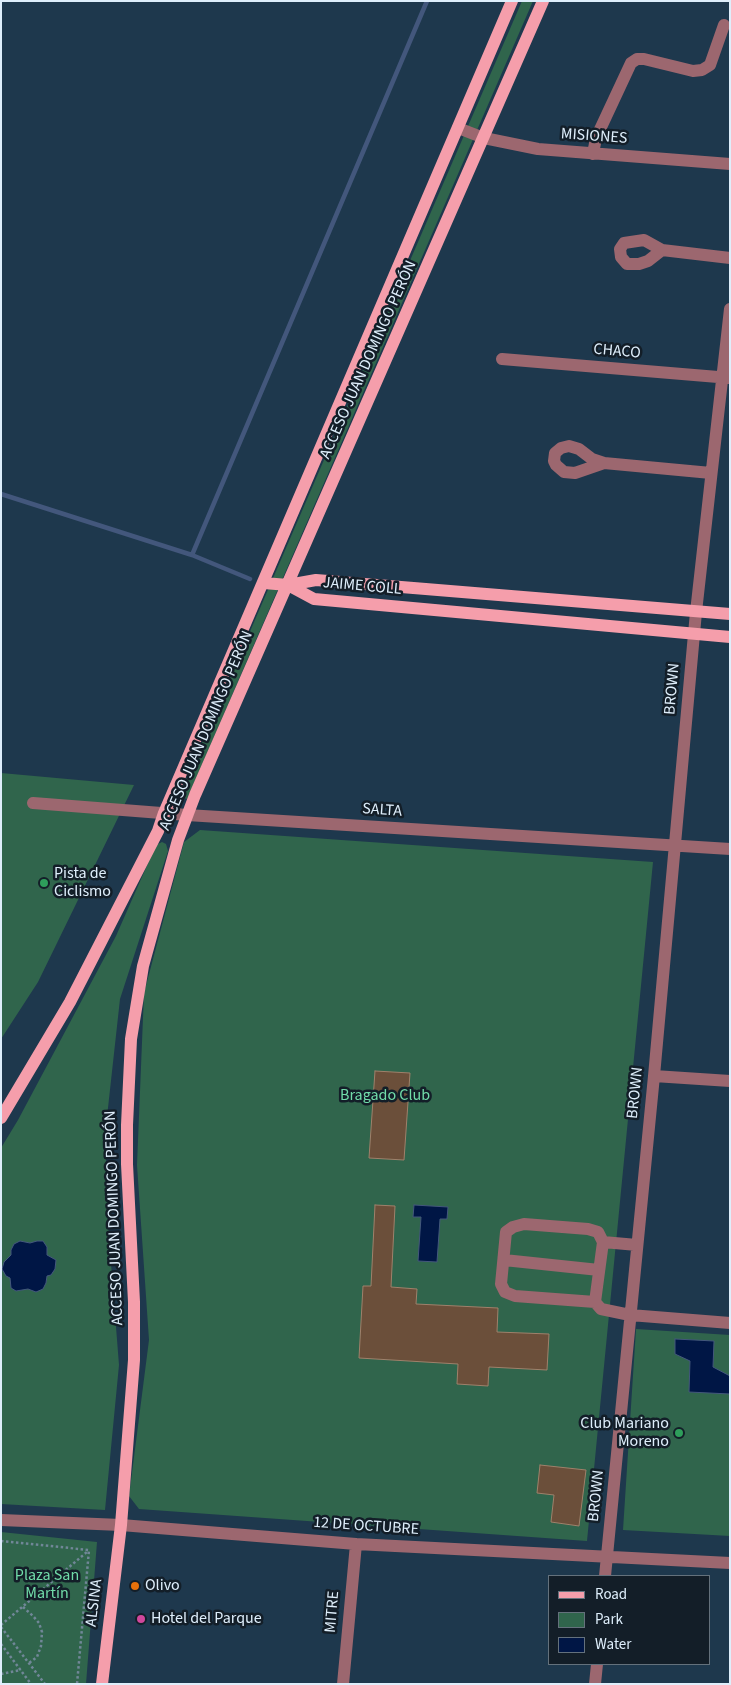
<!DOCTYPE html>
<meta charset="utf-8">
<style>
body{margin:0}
#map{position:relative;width:731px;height:1685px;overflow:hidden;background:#1e384d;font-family:"Source Sans 3",sans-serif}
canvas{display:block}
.frame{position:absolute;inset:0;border:2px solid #deeefb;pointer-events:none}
.legend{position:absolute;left:548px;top:1575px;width:162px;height:90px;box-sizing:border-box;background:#131e28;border:1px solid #64717c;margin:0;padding:6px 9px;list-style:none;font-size:15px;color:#deeefb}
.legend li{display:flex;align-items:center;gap:10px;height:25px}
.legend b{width:25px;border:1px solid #64717c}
</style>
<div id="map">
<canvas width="731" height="1685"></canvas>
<div class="frame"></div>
<ul class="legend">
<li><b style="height:6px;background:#f59eab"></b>Road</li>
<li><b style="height:14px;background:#30654c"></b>Park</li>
<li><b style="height:14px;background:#001645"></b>Water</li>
</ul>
</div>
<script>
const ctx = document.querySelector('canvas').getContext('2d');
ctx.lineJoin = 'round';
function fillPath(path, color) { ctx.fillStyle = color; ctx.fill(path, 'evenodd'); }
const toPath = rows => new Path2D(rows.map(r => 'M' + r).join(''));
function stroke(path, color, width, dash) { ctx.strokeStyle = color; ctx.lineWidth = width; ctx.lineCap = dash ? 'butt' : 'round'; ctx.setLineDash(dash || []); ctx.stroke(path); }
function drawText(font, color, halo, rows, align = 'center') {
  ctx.font = font + ' "Source Sans 3",sans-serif'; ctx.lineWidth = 5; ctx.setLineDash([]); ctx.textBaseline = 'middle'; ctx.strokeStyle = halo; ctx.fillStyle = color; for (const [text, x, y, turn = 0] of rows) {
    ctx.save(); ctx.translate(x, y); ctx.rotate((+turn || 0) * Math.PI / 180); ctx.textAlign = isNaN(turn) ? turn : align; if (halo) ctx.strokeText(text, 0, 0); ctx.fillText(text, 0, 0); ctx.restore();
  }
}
fillPath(toPath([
 [522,1,533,1,187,799,179,796],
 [1,773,134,785,38,982,1,1039],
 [200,830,653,862,587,1541,139,1509,129,1496,149,1340,137,1165,144,993,184,842],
 [162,842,166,844,168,851,120,999,105,1135,109,1238,119,1365,105,1510,1,1504,1,1148,18,1120,116,936,156,845],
 [636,1329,730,1335,730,1536,623,1530],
 [1,1532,97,1542,86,1684,1,1684]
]), '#30654c');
const water = toPath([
 [414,1205,448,1207,447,1219,440,1219,437,1262,418,1261,421,1217,413,1217,414,1205],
 [20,1241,30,1243,37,1241,43,1241,47,1247,47,1255,56,1260,55,1269,51,1275,47,1276,46,1283,43,1289,36,1292,28,1289,16,1291,11,1288,10,1278,6,1276,2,1269,4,1262,11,1255,11,1250,14,1244,20,1241],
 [675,1339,714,1341,713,1367,730,1376,730,1394,689,1392,690,1361,675,1354,675,1339]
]);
fillPath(water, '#001645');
stroke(water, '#43577c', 1);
stroke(toPath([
 [1,494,192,555,250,579],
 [192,555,427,1]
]), '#43577c', 4.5);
const building = toPath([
 [375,1071,410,1073,404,1160,369,1158,375,1071],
 [375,1205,395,1206,391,1287,417,1289,416,1304,498,1308,497,1332,549,1334,547,1370,489,1367,488,1386,457,1384,458,1364,359,1358,363,1286,371,1286,375,1205],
 [540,1465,586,1470,579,1526,551,1522,554,1495,537,1493,540,1465]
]);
fillPath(building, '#6b4f3a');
stroke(building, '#9f816b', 1);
stroke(toPath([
 [1,1541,89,1550,77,1684],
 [23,1607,33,1616,39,1623,42,1632,41,1646,37,1657,29,1663],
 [1,1625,88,1551],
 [1,1627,45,1684],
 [1,1644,31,1684],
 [1,1674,21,1670]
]), '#718798', 2.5, [2.5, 2.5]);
stroke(toPath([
 [458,128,484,138,538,149,730,164],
 [593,154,596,138,631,63,637,59,644,59,693,71,702,70,710,65,724,25],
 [662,250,648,261,639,264,627,264,621,257,620,249,624,243,644,240,662,250,730,258],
 [502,359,730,378],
 [604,463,575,473,564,472,556,465,554,461,555,453,561,448,569,446,579,449,592,459,604,463,711,473],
 [33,803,187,815,730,849],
 [654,1076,730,1081],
 [637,1245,603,1242,598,1232,588,1229,524,1224,513,1227,506,1232,501,1284,505,1292,515,1296,595,1302,601,1309,630,1315,730,1323],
 [504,1260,599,1270],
 [595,1302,603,1242],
 [1,1520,121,1525,356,1544,730,1563],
 [605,1576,654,1076,696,612,730,309],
 [343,1684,356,1544],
 [595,1684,597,1664]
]), '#9c676f', 12);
stroke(toPath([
 [264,583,288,585,316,580,730,614],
 [288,585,314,599,730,637],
 [1,1118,70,1002,158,831,164,813,512,1],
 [102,1684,121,1525,134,1360,134,1302,127,1164,127,1125,131,1039,143,966,178,840,195,795,543,1]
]), '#f59eab', 12);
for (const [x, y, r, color] of [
 [44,883,5,"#2e9e5b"],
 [679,1433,5,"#2e9e5b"],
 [135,1586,5,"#e8710a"],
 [141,1619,5,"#d1479c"]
]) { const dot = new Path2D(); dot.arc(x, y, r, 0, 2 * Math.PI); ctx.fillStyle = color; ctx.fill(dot); stroke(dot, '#131e28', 2); }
drawText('16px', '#deeefb', '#131e28', [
 ["MISIONES",594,137,4],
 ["CHACO",617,352,5],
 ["ACCESO JUAN DOMINGO PERÓN",369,360,-66],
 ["JAIME COLL",362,587,5],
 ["BROWN",673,689,-85],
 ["ACCESO JUAN DOMINGO PERÓN",207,731,-67],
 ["SALTA",382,811,4],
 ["BROWN",636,1093,-84],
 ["ACCESO JUAN DOMINGO PERÓN",115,1218,-92],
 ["BROWN",597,1496,-84],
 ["12 DE OCTUBRE",366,1527,4],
 ["ALSINA",95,1603,-83],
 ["MITRE",333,1612,-85]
]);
drawText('16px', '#deeefb', '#131e28', [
 ["Pista de",54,874],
 ["Ciclismo",54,892],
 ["Club Mariano",669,1424,"right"],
 ["Moreno",669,1442,"right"],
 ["Olivo",145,1586],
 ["Hotel del Parque",151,1619]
], 'left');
drawText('16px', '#71dca9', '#131e28', [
 ["Bragado Club",385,1096],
 ["Plaza San",47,1576],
 ["Martín",47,1594]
]);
</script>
